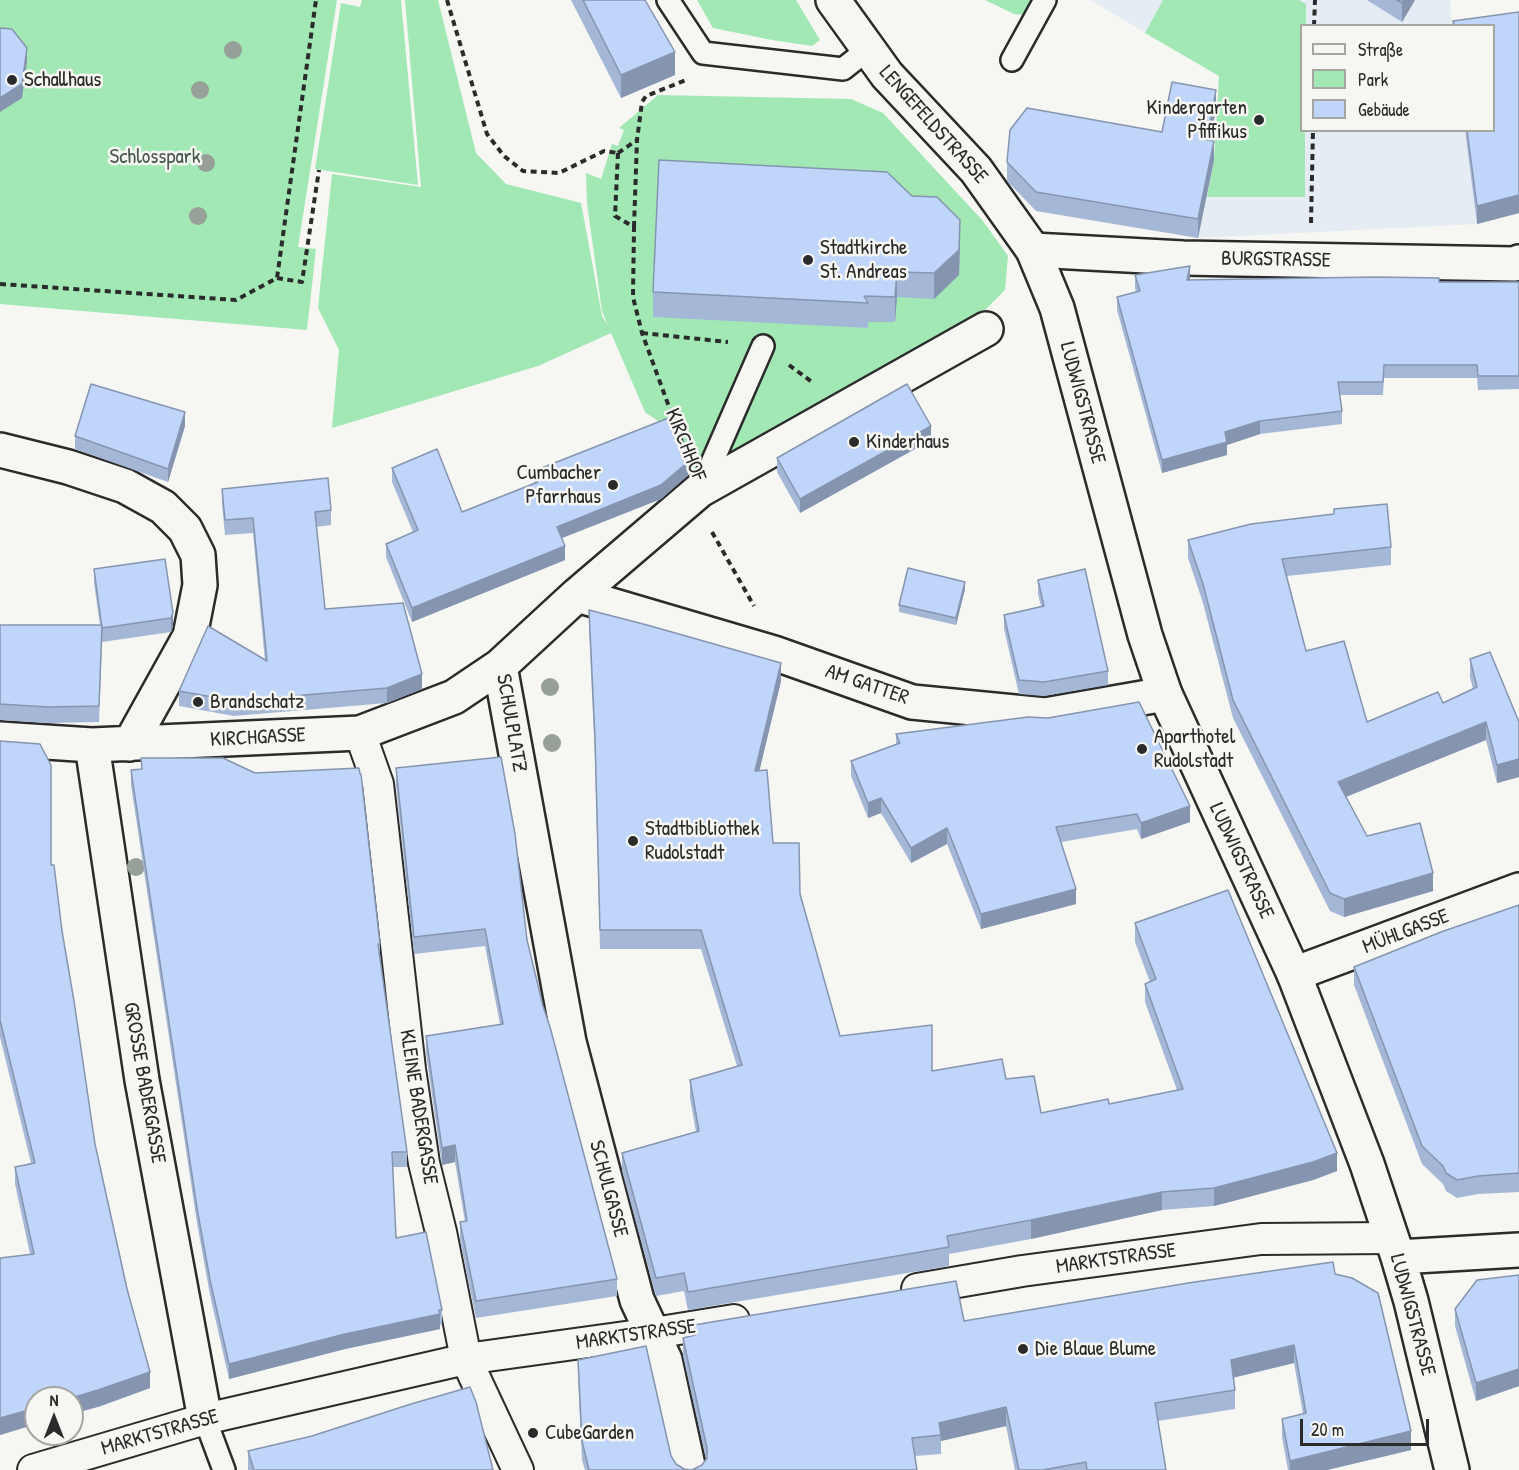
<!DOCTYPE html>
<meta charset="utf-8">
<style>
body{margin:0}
#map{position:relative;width:1519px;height:1470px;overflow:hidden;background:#f6f6f2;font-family:"Patrick Hand",sans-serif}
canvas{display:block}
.legend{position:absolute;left:1300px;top:24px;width:195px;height:108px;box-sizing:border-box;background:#f6f6f2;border:2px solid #a5a5a2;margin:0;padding:8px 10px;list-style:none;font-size:18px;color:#2b2b2b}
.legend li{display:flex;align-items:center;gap:12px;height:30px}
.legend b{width:30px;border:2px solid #a5a5a2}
.north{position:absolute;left:24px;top:1386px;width:60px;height:60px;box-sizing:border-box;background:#f6f6f2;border:2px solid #a5a5a2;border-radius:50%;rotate:0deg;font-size:16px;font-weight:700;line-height:24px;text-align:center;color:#2b2b2b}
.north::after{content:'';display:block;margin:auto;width:21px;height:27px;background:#2b2b2b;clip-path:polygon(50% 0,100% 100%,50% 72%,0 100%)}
.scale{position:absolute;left:1300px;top:1419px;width:129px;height:27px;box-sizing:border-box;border:3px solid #2b2b2b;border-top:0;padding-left:8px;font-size:18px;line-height:21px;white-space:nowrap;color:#2b2b2b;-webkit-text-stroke:4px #f6f6f2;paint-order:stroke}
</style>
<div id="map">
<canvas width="1519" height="1470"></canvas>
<ul class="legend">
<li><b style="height:8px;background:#f6f6f2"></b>Straße</li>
<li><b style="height:16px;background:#a1e8b5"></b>Park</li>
<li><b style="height:16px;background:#c0d5fa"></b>Gebäude</li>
</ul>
<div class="north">N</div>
<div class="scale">20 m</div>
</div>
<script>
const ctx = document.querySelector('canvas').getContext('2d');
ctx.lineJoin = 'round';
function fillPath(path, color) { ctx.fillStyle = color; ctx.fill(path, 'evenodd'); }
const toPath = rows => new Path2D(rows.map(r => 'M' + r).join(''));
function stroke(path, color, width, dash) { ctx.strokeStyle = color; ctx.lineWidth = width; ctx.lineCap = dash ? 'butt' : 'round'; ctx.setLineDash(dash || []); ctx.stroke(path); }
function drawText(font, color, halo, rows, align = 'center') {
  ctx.font = font + ' "Patrick Hand",sans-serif'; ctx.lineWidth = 5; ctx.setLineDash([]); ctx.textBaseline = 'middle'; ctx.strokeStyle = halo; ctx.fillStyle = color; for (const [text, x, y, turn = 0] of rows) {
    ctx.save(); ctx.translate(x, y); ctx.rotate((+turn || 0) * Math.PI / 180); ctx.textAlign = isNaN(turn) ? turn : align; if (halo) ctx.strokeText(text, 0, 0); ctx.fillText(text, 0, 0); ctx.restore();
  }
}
fillPath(toPath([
 [1090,0,1450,0,1452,25,1302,26,1302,130,1465,131,1477,224,1198,238,1214,160,1219,76]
]), '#e6ecf4');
fillPath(toPath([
 [0,0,337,0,298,247,316,249,307,330,0,304],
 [362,0,401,0,418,185,315,169,341,3,360,7],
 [405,0,438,0,476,153,506,184,581,203,602,316,608,326,602,311,587,203,586,173,601,179,612,144,618,146,624,130,619,128,658,95,851,99,883,113,983,221,1008,256,1005,290,980,315,689,475,671,430,645,412,611,333,538,366,332,428,339,350,318,308,332,174,421,187],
 [697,0,796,0,820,40,812,46,772,40,713,28],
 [985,0,1047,0,1035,16,1014,14],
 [1163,0,1299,0,1306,4,1306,25,1302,26,1302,130,1305,131,1305,197,1207,197,1214,160,1219,76,1145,33]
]), '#a1e8b5');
const service = toPath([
 [668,0,703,53,843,69,867,50],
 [1012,60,1045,0],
 [700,490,763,346],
 [205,1419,224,1470]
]);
const pedestrian = toPath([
 [360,733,378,784,410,1069,424,1163,441,1232,466,1359,518,1470],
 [917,1289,1022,1271,1261,1239,1391,1238],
 [33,1470,205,1419,466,1359,654,1333,734,1320]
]);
const minor = toPath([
 [1033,250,1183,258,1515,264,1519,262],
 [0,450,68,467,125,486,163,507,185,529,198,555,200,585,190,636,130,744],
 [577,595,774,653,912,702,1045,715,1165,694],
 [500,666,569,1042,637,1300,665,1360,689,1470],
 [0,739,92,745,360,733,454,697,500,666,577,595,700,490,986,329],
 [92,745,142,1080,205,1419],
 [1294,974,1519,890]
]);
const primary = toPath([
 [833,0,887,75,976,170,1033,250,1057,308,1145,635,1165,694,1294,974,1367,1164,1398,1257,1411,1301,1452,1470],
 [1398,1257,1519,1250]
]);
stroke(service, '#2b2b2b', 26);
stroke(pedestrian, '#2b2b2b', 34);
stroke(minor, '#2b2b2b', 38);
stroke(primary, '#2b2b2b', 38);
stroke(toPath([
 [447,0,487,134,504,156,523,171,559,173,604,151,618,153],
 [1314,26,1315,0],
 [618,153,615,216,634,227,633,297,642,333,683,445],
 [618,153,637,140],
 [1311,223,1313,130],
 [634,227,637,140,642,102,646,96,686,80],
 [277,278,302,282,319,170],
 [0,284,236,300,277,278,316,0],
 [642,333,728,342],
 [789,365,812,382],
 [712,532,754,606]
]), '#2b2b2b', 4, [6, 4.5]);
stroke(service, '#f6f6f2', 21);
stroke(pedestrian, '#f6f6f2', 30);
stroke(minor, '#f6f6f2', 33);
stroke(primary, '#f6f6f2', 33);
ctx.fillStyle = '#96a098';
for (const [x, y] of [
 [233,50],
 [200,90],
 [206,163],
 [198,216],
 [550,687],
 [552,743],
 [136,867]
]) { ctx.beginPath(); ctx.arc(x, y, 9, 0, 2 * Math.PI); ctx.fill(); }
fillPath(toPath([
 [571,0,645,0,675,75,621,98],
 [1367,0,1415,0,1402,22],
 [1519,12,1519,213,1477,224,1465,130,1494,130,1494,26,1453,26,1453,21],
 [1216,109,1210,140,1214,160,1198,238,1036,211,1007,181,1007,162,1162,132],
 [960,245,959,275,934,299,897,297,895,322,868,322,868,328,653,317,653,292],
 [1135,275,1190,280,1439,282,1519,282,1519,389,1478,390,1477,378,1384,378,1383,395,1340,395,1342,411,1342,424,1260,434,1227,445,1227,455,1162,473,1117,310,1117,297,1136,292,1135,288],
 [185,426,168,482,75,449,75,436],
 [931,440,800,513,777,472,777,458],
 [392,468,462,512,534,483,534,471,688,475,661,499,562,538,565,560,412,622,386,557,386,544,413,532,392,482],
 [222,489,331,510,331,525,316,527,325,609,422,689,387,703,234,716,179,706,179,691,265,661,253,533,225,535,222,504],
 [1188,540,1391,547,1391,565,1287,576,1306,651,1367,722,1443,703,1473,689,1470,677,1470,659,1519,722,1519,777,1497,783,1486,740,1346,797,1367,836,1433,891,1344,917,1330,911,1233,718,1203,603,1188,558],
 [165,559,173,626,171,632,102,642,99,722,48,723,0,720,0,625,100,625,94,583,94,569],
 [1038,580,1108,671,1108,685,1044,696,1019,694,1004,629,1004,615,1041,606,1038,594],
 [965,589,956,625,899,612,899,605],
 [589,610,781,681,759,771,773,843,800,894,840,1036,932,1071,1006,1079,1041,1113,1109,1104,1177,1090,1145,1002,1145,984,1150,982,1135,942,1135,923,1337,1171,1313,1180,1214,1206,1162,1210,1031,1239,949,1254,949,1266,688,1310,684,1291,656,1296,622,1171,622,1153,696,1132,690,1098,690,1080,737,1066,701,949,600,949,595,757,589,629],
 [896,734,1190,822,1141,839,1137,829,1061,842,1076,904,981,929,947,844,911,863,881,813,868,818,851,776,851,761,896,744],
 [0,741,51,865,95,1144,150,1388,98,1407,36,1398,36,1424,0,1435,30,1254,15,1184,15,1167,31,1163,0,1037],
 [141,758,380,944,380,959,407,1152,407,1167,393,1167,396,1238,442,1310,442,1324,440,1325,440,1329,345,1349,229,1379,210,1295,197,1223,131,785,131,770,141,770],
 [396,768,527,940,543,1006,617,1279,617,1296,476,1318,460,1240,460,1222,465,1222,455,1162,442,1165,426,1053,426,1036,500,1024,485,946,414,954,396,785],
 [1519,905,1519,1192,1478,1194,1457,1198,1446,1191,1443,1184,1422,1164,1354,985,1354,967],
 [1335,1274,1411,1450,1327,1470,1288,1470,1282,1437,1282,1419,1303,1414,1294,1363,1233,1378,1235,1390,1235,1409,1158,1421,1166,1470,1015,1470,1006,1426,941,1441,941,1454,915,1456,917,1470,585,1470,582,1460,578,1379,578,1360,671,1456,676,1464,684,1469,692,1470,702,1465,706,1459,683,1356,683,1338,694,1336,694,1325,964,1321],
 [1519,1275,1519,1386,1476,1401,1455,1326,1455,1309],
 [248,1451,493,1470,248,1470]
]), '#a5b7d7');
fillPath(toPath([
 [1404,0,1415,0,1402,22,1402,3],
 [27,48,27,62,22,98,0,112,0,98],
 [675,52,675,75,621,98,621,75],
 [1216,90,1216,109,1207,159,1207,140],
 [1214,141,1214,160,1198,238,1198,219],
 [1519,195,1519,213,1477,224,1477,206],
 [960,220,960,245,959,275,934,299,934,273],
 [1190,266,1190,279,1187,293,1187,280],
 [897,272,897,297,895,322,895,297],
 [185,412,185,426,168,482,168,469],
 [1260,421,1260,434,1227,445,1227,455,1162,473,1162,460,1225,432],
 [931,426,931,440,800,513,800,499],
 [688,462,688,475,661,499,557,540,557,527],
 [565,546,565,560,412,622,412,608],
 [965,582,965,589,956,625,956,618],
 [173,613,173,626,171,632,171,618],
 [781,663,781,681,755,789,755,771],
 [422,674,422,689,387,703,387,688],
 [1486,722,1486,740,1338,800,1338,782],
 [1519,759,1519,777,1497,783,1497,765],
 [881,798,881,813,868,818,868,803],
 [1190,806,1190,822,1141,839,1141,823],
 [947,828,947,844,911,863,911,848],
 [1433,873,1433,891,1344,917,1344,899],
 [1076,889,1076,904,981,929,981,914],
 [455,1145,455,1162,442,1165,442,1148],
 [1337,1153,1337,1171,1313,1180,1214,1206,1214,1188],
 [1162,1192,1162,1210,1031,1239,1031,1220],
 [440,1314,440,1329,345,1349,229,1379,229,1364,345,1334],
 [1294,1345,1294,1363,1231,1378,1231,1360],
 [1519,1369,1519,1386,1476,1401,1476,1383],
 [150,1372,150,1388,98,1407,72,1414,72,1398],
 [1006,1407,1006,1426,941,1441,939,1423],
 [36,1408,36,1424,0,1435,0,1418],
 [1411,1431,1411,1450,1327,1470,1290,1470,1290,1461]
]), '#8695af');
const building = toPath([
 [583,0,645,0,675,52,621,75,583,0],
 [1397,0,1404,0,1402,3,1397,0],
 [1519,12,1519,195,1477,206,1467,130,1494,130,1494,26,1454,26,1453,21,1519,12],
 [0,28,12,29,27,48,22,84,0,98,0,28],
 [1172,82,1216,90,1207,140,1214,141,1198,219,1036,192,1007,162,1010,130,1027,108,1162,132,1172,82],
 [659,160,887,172,912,196,937,197,960,220,959,250,934,273,897,272,895,297,864,296,868,303,653,292,659,160],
 [1190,266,1187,280,1376,277,1439,278,1439,282,1519,282,1519,376,1478,376,1477,365,1384,365,1383,382,1338,382,1342,411,1260,421,1225,432,1227,442,1162,460,1117,297,1140,291,1135,275,1190,266],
 [91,384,185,412,168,469,75,436,91,384],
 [907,384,931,426,800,499,777,458,907,384],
 [671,417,688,462,661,485,557,527,565,546,412,608,386,544,418,530,392,468,437,449,462,512,538,482,534,471,671,417],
 [328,478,331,510,315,512,325,609,403,603,422,674,387,688,234,701,179,691,208,626,267,661,253,518,225,520,222,489,328,478],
 [1387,504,1391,547,1282,559,1306,651,1344,641,1367,722,1438,692,1443,703,1477,687,1470,659,1490,652,1519,722,1519,759,1497,765,1486,722,1338,782,1367,836,1420,823,1433,873,1344,899,1330,893,1233,700,1203,584,1188,540,1251,524,1334,514,1334,509,1387,504],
 [165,559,173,613,171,618,102,628,94,569,165,559],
 [908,568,965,582,956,618,899,605,908,568],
 [1085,569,1108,671,1044,682,1019,680,1004,615,1044,606,1038,580,1085,569],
 [589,610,647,625,781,663,755,771,767,770,773,843,799,843,800,894,840,1036,932,1025,932,1071,1002,1059,1006,1079,1034,1076,1041,1113,1108,1099,1109,1104,1183,1089,1145,984,1156,979,1135,923,1228,890,1337,1153,1313,1162,1214,1188,1162,1192,1031,1220,947,1236,949,1247,688,1292,684,1273,656,1278,622,1153,699,1131,690,1080,742,1065,701,930,600,930,595,738,589,610],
 [0,625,102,625,99,706,48,707,0,704,0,625],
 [1139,702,1190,806,1141,823,1137,814,1056,827,1076,889,981,914,947,828,911,848,881,798,868,803,851,761,900,743,896,734,1028,717,1048,718,1139,702],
 [0,741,40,744,51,765,51,865,54,865,62,931,74,1001,95,1144,127,1289,150,1372,98,1390,71,1398,36,1398,36,1408,0,1418,0,1258,34,1254,15,1167,35,1163,0,1020,0,741],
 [501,757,515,834,527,940,543,1006,550,1027,617,1279,476,1301,460,1222,467,1221,455,1145,442,1148,426,1036,503,1024,485,929,414,937,396,768,501,757],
 [141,758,223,758,255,773,359,768,360,774,361,774,380,944,378,944,407,1152,392,1152,396,1238,426,1232,442,1310,439,1310,440,1314,345,1334,229,1364,210,1280,197,1208,131,770,142,769,141,758],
 [1519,905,1519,1173,1478,1176,1457,1180,1446,1173,1443,1166,1422,1146,1354,967,1441,932,1519,905],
 [1333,1262,1335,1274,1352,1278,1378,1293,1411,1431,1290,1461,1282,1419,1306,1413,1294,1345,1231,1360,1235,1390,1155,1403,1166,1470,1087,1470,1086,1462,1043,1470,1019,1470,1006,1407,939,1423,941,1435,912,1438,917,1470,589,1470,582,1441,578,1360,646,1346,671,1456,676,1464,684,1469,692,1470,702,1465,707,1458,707,1448,683,1338,695,1335,694,1325,956,1281,964,1321,1188,1283,1333,1262],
 [1519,1275,1519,1369,1476,1383,1455,1309,1477,1280,1519,1275],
 [470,1387,476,1402,493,1470,254,1470,248,1451,312,1436,411,1404,470,1387]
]);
fillPath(building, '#c0d5fa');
stroke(building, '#8695af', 1.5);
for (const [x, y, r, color] of [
 [12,80,6,"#2b2b2b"],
 [1259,120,6,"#2b2b2b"],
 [808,260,6,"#2b2b2b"],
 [854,442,6,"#2b2b2b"],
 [613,485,6,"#2b2b2b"],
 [198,702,6,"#2b2b2b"],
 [1142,749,6,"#2b2b2b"],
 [633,841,6,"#2b2b2b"],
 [1023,1349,6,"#2b2b2b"],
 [533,1433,6,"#2b2b2b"]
]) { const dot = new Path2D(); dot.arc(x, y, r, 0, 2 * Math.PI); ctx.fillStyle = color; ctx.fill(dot); stroke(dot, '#f6f6f2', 2); }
drawText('21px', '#2b2b2b', '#f6f6f2', [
 ["Schallhaus",24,80],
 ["Kindergarten",1247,108,"right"],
 ["Pfiffikus",1247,132,"right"],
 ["Stadtkirche",820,248],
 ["St. Andreas",820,272],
 ["Kinderhaus",866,442],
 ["Cumbacher",601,473,"right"],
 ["Pfarrhaus",601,497,"right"],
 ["Brandschatz",210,702],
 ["Aparthotel",1154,737],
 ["Rudolstadt",1154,761],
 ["Stadtbibliothek",645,829],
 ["Rudolstadt",645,853],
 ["Die Blaue Blume",1035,1349],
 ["CubeGarden",545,1433]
], 'left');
drawText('21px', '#2b2b2b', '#f6f6f2', [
 ["LENGEFELDSTRASSE",933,125,48],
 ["BURGSTRASSE",1276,260,1],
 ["LUDWIGSTRASSE",1082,403,75],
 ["KIRCHHOF",685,445,68],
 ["AM GATTER",867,685,19],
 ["SCHULPLATZ",511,723,80],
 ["KIRCHGASSE",258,738,-3],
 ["LUDWIGSTRASSE",1241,861,65],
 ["MÜHLGASSE",1406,932,-21],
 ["GROSSE BADERGASSE",144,1083,80],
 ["KLEINE BADERGASSE",418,1107,81],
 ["SCHULGASSE",608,1189,75],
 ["MARKTSTRASSE",1116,1259,-8],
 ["LUDWIGSTRASSE",1412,1315,75],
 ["MARKTSTRASSE",636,1335,-8],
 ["MARKTSTRASSE",160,1433,-16]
]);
drawText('21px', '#485a4e', '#f6f6f2', [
 ["Schlosspark",155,157]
]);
</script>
